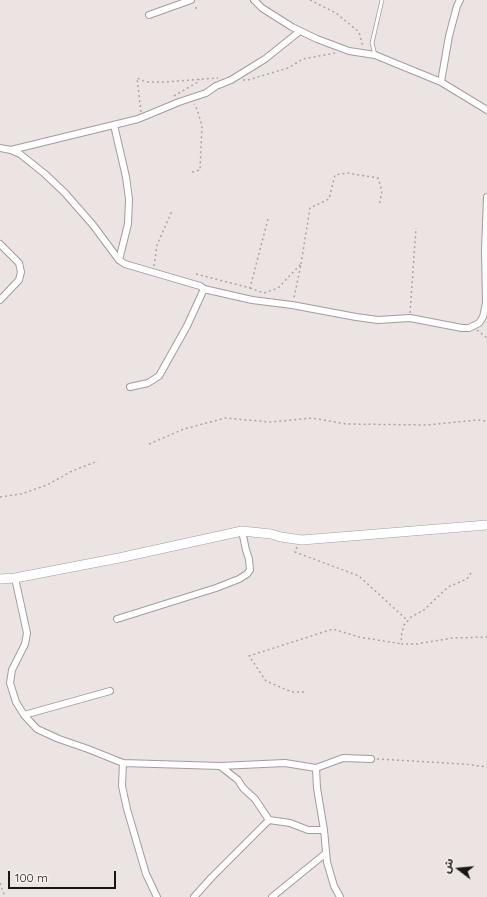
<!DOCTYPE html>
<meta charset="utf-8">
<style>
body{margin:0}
#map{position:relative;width:487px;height:897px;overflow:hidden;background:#ece4e3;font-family:Quicksand,"Noto Sans Arabic",sans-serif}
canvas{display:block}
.north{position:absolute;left:439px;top:849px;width:40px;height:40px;-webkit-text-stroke:3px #f9f1f0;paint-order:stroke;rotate:286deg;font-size:11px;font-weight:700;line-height:16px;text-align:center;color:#191716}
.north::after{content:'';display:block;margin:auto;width:14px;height:18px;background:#191716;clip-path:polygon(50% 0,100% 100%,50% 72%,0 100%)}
.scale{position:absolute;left:8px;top:871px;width:108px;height:18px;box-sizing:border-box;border:2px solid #191716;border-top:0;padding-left:5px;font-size:12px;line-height:14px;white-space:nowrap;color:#191716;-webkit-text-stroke:3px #f9f1f0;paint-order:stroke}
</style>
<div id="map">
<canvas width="487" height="897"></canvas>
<div class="north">ش</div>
<div class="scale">100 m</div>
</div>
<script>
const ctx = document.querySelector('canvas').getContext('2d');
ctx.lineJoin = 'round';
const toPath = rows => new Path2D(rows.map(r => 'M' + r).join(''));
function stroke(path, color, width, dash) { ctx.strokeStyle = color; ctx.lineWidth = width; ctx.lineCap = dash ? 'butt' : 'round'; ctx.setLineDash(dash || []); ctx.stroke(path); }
const lane = toPath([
 [375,55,372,43,382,0]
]);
const street = toPath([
 [254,0,262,8,292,27,317,39,349,51,375,55,441,82,487,110],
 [149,15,191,0],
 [441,82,449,36,457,6,460,0],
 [114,125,126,177,129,199,128,224,119,260],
 [0,148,11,150,20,154,45,174,65,193,93,225,119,260,125,264,200,286,204,289,252,300,292,305,356,317,378,320,410,318,462,328,469,328,479,323,483,317,486,303,485,250,487,197],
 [11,150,138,119,179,102,206,93,216,86,231,80,265,59,300,31],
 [0,244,19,263,21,272,19,280,0,300],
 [130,387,148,383,159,376,187,326,204,289],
 [15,578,27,633,25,644,12,670,10,683,16,702,24,715,37,729,59,739,88,749,123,763,220,766,285,763,316,768,343,758,371,759],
 [117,619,216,588,239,579,247,574,250,570,249,559,246,550,242,531],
 [24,715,110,691],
 [123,763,122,786,127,809,146,874,157,897],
 [220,766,238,780,243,788,255,799,269,820,290,823,308,830,324,830],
 [316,768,317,788,324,830,327,862,334,886,340,897],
 [194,897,212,877,269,820],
 [272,897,326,853]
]);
const secondary = toPath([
 [0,579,15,578,119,558,242,531,271,534,281,537,302,540,487,525]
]);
stroke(lane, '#a39c9b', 4.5);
stroke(street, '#a39c9b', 8);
stroke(secondary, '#a39c9b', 10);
stroke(toPath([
 [310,0,336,13,359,32,363,47],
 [196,9,196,4],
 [243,80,248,80,288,68,303,59,335,53],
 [174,96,198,82,199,79],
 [141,112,137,78,146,82,164,82,218,78],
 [192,172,200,170,202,126,197,109,194,104],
 [301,264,310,208,329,199,335,175,347,173,378,178,382,191,379,206],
 [154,266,157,245,172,211],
 [196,274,250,288,268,219],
 [250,288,264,293,278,288,301,264,294,298],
 [410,313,416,228],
 [477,330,487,338],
 [149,444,184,429,225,418,270,422,312,418,346,424,427,425,477,420,487,421],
 [0,497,21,494,47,485,72,471,98,461],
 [297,547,295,552,359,576,408,621],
 [471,573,467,579,448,587,424,610,411,617,404,625,401,637,402,644,416,644,453,638,487,637],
 [304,692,292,692,266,681,249,656,333,629,359,637,402,644],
 [377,759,464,764,487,767],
 [0,883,5,897]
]), '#aaa4a3', 1.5, [2, 3]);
stroke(lane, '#fff', 3);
stroke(street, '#fff', 6);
stroke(secondary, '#fff', 9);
</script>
